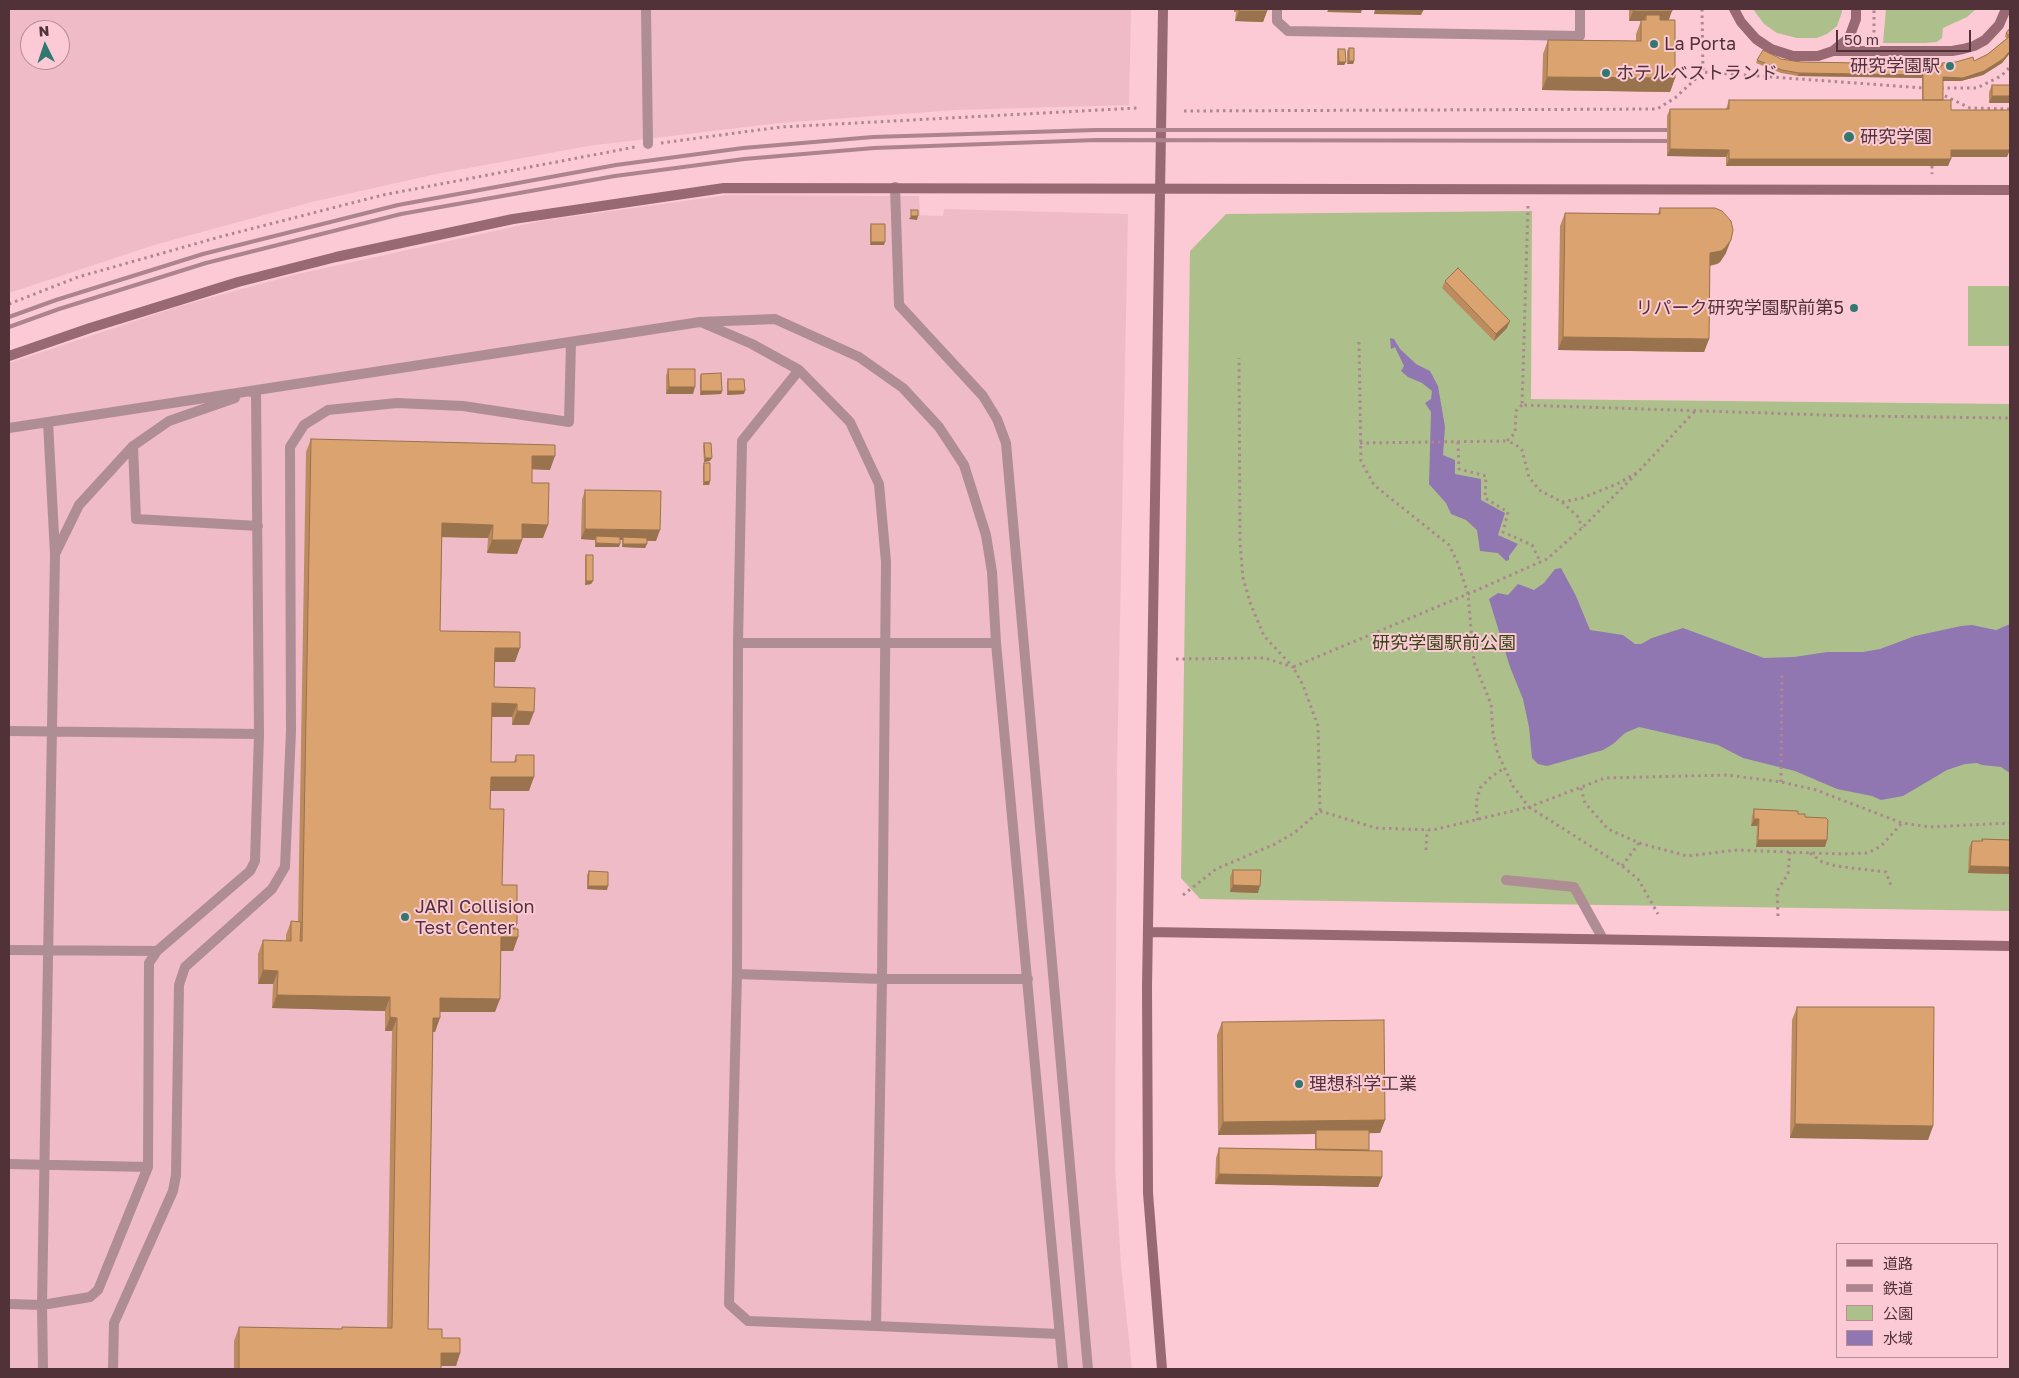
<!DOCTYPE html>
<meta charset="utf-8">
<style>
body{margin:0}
#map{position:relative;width:2019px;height:1378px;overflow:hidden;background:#fbcad5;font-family:"Golos Text","Noto Sans JP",sans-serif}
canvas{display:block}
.frame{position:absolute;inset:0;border:10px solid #513239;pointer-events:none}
.legend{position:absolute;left:1836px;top:1243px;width:162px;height:115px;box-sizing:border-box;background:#fbcad5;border:1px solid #b78d97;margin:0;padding:6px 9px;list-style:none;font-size:15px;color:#513239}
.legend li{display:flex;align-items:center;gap:10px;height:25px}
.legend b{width:25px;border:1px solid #b78d97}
.north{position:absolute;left:20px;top:20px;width:50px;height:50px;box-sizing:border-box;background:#fbcad5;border:1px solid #b78d97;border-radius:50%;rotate:356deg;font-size:14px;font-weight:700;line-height:20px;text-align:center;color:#513239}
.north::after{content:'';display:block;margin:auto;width:18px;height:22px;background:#32786f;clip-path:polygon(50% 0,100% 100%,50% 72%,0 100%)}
.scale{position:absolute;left:1836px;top:30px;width:135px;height:22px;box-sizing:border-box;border:2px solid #513239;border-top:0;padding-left:6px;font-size:15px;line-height:18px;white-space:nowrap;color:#513239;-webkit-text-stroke:4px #fbcad5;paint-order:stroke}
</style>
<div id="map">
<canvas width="2019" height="1378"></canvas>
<div class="frame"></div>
<ul class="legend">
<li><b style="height:6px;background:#986873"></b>道路</li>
<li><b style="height:6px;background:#ad848d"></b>鉄道</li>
<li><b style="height:14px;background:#adc08b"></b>公園</li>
<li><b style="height:14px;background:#9077b2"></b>水域</li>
</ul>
<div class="north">N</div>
<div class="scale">50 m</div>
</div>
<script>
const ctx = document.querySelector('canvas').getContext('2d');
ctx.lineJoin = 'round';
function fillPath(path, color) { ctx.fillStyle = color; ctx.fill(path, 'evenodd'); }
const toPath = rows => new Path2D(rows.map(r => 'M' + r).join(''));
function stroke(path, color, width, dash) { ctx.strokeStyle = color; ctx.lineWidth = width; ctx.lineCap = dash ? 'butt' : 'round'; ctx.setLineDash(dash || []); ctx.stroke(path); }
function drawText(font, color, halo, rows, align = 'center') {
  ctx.font = font + ' "Golos Text","Noto Sans JP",sans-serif'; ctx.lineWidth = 4; ctx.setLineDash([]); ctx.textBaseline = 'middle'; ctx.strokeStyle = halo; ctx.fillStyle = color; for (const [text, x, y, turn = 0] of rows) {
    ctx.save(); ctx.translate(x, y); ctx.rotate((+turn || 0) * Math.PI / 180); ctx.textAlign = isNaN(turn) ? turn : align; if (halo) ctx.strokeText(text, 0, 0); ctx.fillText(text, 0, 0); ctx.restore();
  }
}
fillPath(toPath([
 [9,9,1131,9,1129,105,956,110,779,123,588,146,436,174,312,202,154,245,9,293],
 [30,30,60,30,60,60,30,60],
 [727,195,919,196,920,215,943,216,944,209,1128,214,1117,769,1115,1166,1121,1265,1132,1369,9,1369,9,363,180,306,293,275,540,221]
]), '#efbbc6');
fillPath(toPath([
 [1753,9,1842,9,1842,12,1837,26,1827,34,1817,38,1797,38,1777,33,1764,24],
 [1886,9,1976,9,1967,17,1943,28,1942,38,1937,42,1925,43,1883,43],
 [1532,211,1531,399,2010,404,2010,911,1200,899,1181,878,1190,251,1226,214],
 [1968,286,2010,286,2010,346,1968,346]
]), '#adc08b');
fillPath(toPath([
 [1390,338,1394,339,1400,349,1416,364,1430,371,1438,386,1445,427,1443,455,1455,460,1455,474,1481,479,1481,500,1505,513,1498,535,1518,544,1509,556,1509,560,1506,561,1498,553,1480,551,1477,530,1466,520,1451,514,1446,503,1429,484,1431,412,1425,403,1431,399,1432,391,1422,383,1408,377,1401,371,1404,366,1395,347,1391,349],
 [1561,568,1576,596,1590,630,1623,635,1635,644,1641,644,1652,638,1683,628,1764,658,1794,657,1827,652,1863,652,1880,649,1915,636,1961,626,1972,625,1996,630,2010,624,2010,773,2001,767,1982,765,1977,763,1965,764,1947,770,1903,796,1881,800,1872,796,1837,789,1795,771,1743,758,1718,745,1639,727,1625,733,1613,744,1603,750,1547,766,1538,764,1532,758,1529,727,1523,699,1510,667,1489,599,1498,593,1508,595,1518,584,1534,590,1544,583,1555,569]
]), '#9077b2');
stroke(toPath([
 [1702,9,1703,72,1924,88],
 [1874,39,1874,9],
 [1941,88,1977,88,2001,76,2010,67],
 [1939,93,1970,108,2010,109],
 [1184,111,1657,109,1675,98,1703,72],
 [661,143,781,127,1137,108],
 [1932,166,1932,174],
 [1528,206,1522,405,1856,416,2010,418],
 [9,304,78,277,223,236,383,195,635,147],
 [1359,342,1361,461,1374,485,1449,545,1457,561,1468,594,1474,662,1491,704,1493,734,1498,754,1513,786,1529,807,1605,778,1727,775,1781,782,1816,790,1902,823,1930,827,2010,823],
 [1522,405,1516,411,1515,433,1507,441,1515,444,1522,450,1529,477,1539,490,1562,502,1578,517,1582,528],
 [1458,442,1459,469,1486,476,1485,498,1508,512,1503,532,1532,545,1540,561],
 [1360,443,1507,441],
 [1562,502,1582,498,1617,484,1638,472,1695,411],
 [1176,659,1265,658,1293,667,1264,636,1251,605,1243,578,1240,543,1239,358],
 [1781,782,1782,675],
 [1581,788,1585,803,1608,829,1639,843,1687,856,1737,850,1842,854,1867,853,1876,849,1883,844,1902,823],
 [1320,811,1376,828,1433,830,1529,807,1622,866,1638,879,1658,914],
 [1478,820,1476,803,1480,788,1491,777,1504,768],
 [1426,850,1427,830],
 [1810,853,1822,862,1836,866,1886,872,1891,886],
 [1622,866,1639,843],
 [1183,895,1216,869,1275,844,1294,833,1320,811,1318,726,1303,685,1293,667,1468,594,1547,559,1582,528,1638,472],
 [1778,916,1777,891,1788,874,1790,852]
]), '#ae868f', 3, [2.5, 4]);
stroke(toPath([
 [895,187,899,305,983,396,997,419,1006,443,1088,1369],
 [703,323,752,344,799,370,850,422,879,484,886,562,882,979,876,1326,1059,1334],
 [9,428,700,322,775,319,859,357,903,388,939,427,964,465,986,535,992,572,996,643,1063,1369],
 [133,446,136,519,258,526],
 [55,554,79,505,133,446,169,421,235,398],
 [738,643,742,441,799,370],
 [9,731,259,734],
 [1506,880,1574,887,1603,939],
 [9,950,157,951,250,871,255,861,259,734,256,390,251,392],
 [737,974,882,979,1028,979],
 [9,1164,148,1167,149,963,157,951],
 [9,1304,42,1305,90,1297,98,1290,148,1167],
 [876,1326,748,1321,729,1304,737,974,738,643,996,643],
 [43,1369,42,1305,55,554,48,422],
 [113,1369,114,1323,173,1191,176,1175,179,985,185,967,272,889,285,867,291,731,290,447,304,425,328,410,397,403,463,406,569,422,571,342]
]), '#af8d94', 10);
stroke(toPath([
 [646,9,648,144],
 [1277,9,1277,21,1288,31,1580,36,1580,9]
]), '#af8d94', 10);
stroke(toPath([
 [1734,9,1741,22,1756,39,1771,49,1793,56,1818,56,1833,51,1952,51,1963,49,1974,46,1985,40,1999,25,2006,9],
 [1833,51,1849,38,1856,19,1856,9],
 [9,356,90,328,238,282,336,257,513,219,724,188,2010,190],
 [1148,932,2010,946],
 [1162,1369,1148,1193,1147,987,1163,9]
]), '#986873', 10);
stroke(toPath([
 [9,317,56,300,203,254,398,205,616,165,743,148,873,137,1095,130,1680,130],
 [9,327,59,309,206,263,401,214,615,176,744,159,874,148,1096,140,1680,141]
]), '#ad848d', 4);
fillPath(toPath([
 [1234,9,1267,9,1267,11,1263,22,1235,21,1236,12,1234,12],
 [1629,9,1672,9,1669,20,1675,78,1670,92,1542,90,1543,54,1548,40,1636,41,1636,34,1641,21,1629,21],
 [2010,28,2010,53,2002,63,1983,75,1961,81,1943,81,1943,100,1951,110,2007,157,1951,157,1948,166,1726,166,1726,157,1667,156,1667,116,1670,109,1726,109,1729,100,1922,100,1922,78,1798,76,1781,73,1756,63,1757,60,1781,59,1801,62,1941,66,1942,63,1974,61,1988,54,2007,38,2005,37,2006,33],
 [1349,48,1354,61,1353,64,1347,64,1347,51],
 [1338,49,1346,62,1344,65,1337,65,1337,53],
 [1992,85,2010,85,1989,103,1989,92],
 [1660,208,1726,253,1720,262,1717,264,1710,266,1709,339,1704,352,1558,350,1560,226,1565,213,1658,214],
 [871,224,884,245,870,245,870,227],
 [1445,281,1507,328,1494,341,1442,288],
 [668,369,693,394,666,394,666,376],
 [701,374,722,391,721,394,700,395,700,377],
 [728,379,744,394,727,395,727,382],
 [311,439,550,470,532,469,532,483,543,538,522,538,522,540,517,554,487,553,488,538,442,537,440,631,515,662,495,662,494,687,535,688,529,725,512,725,512,717,491,717,491,762,514,762,516,755,529,791,490,791,490,809,502,885,515,929,518,937,513,951,501,951,495,1012,440,1012,435,1032,433,1032,428,1329,460,1353,456,1366,441,1366,441,1369,234,1369,234,1341,239,1327,342,1329,342,1327,387,1328,392,1031,385,1031,385,1011,272,1008,273,984,258,984,258,954,263,940,286,941,286,935,291,921,298,922,306,452],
 [704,443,710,461,704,462,703,446],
 [704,463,710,481,709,485,703,485,703,466],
 [585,490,656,541,647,541,645,548,622,547,622,540,620,540,619,547,595,547,595,540,581,539,582,500],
 [586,555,593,581,591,584,585,585,585,558],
 [1754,809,1798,814,1805,817,1825,847,1756,847,1757,826,1751,826,1752,816],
 [1982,839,2010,840,2010,874,1968,873,1969,848,1972,841,1982,841],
 [1233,870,1258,893,1230,892,1230,877],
 [589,871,607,890,587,889,587,875],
 [1797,1007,1933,1126,1928,1140,1790,1138,1792,1020],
 [1222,1022,1385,1120,1380,1133,1369,1133,1369,1150,1382,1177,1378,1187,1215,1184,1216,1158,1219,1148,1315,1149,1315,1134,1218,1135,1217,1035]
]), '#bc8c5f');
fillPath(toPath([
 [1329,9,1362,9,1361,13,1327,12],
 [1375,9,1424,9,1421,15,1374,14],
 [1239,11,1267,11,1263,22,1235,21],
 [1633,11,1672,11,1668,21,1646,21,1646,15,1644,21,1629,21],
 [2010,51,2010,53,2002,63,1983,75,1961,81,1942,81,1943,77],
 [1349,61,1354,61,1353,64,1347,64],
 [1339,62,1346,62,1344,65,1337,65],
 [1799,73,1923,75,1922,78,1798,76],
 [1547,77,1675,78,1670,92,1542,90],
 [1992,96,2010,96,2010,103,1989,103],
 [1670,149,1729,150,1726,157,1667,156],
 [1951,150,2010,150,2007,157,1948,157],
 [1729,159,1951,159,1948,166,1726,166],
 [911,216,918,216,917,220,909,219],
 [1731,240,1726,253,1720,262,1717,264,1705,266,1710,253],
 [871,242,885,242,884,245,870,245],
 [1510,321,1507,328,1494,341,1496,334],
 [1563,337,1709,339,1704,352,1558,350],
 [669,387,695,387,693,394,666,394],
 [701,391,722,391,721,394,700,395],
 [728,391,745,391,744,394,727,395],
 [532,456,555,456,550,470,527,469],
 [705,458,712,458,710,461,704,462],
 [710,481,709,485,703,485,704,482],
 [442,523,493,525,488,538,437,537],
 [522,524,548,525,543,538,517,538],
 [585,529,660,530,656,541,623,540,623,537,622,540,596,540,596,536,595,540,581,539],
 [492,540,522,540,517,554,487,553],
 [596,543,620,544,619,547,595,547],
 [623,544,647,544,645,548,622,547],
 [586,581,593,581,591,584,585,585],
 [495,648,520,648,515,662,490,662],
 [492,703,517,704,512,717,487,717],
 [517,711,534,712,529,725,512,725],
 [491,777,534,777,529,791,486,791],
 [1754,819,1759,819,1757,826,1751,826],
 [1758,840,1827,840,1825,847,1756,847],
 [1970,866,2010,867,2010,874,1968,873],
 [1233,885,1260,886,1258,893,1230,892],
 [588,886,608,886,607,890,587,889],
 [501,924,517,924,512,937,518,937,513,951,496,951],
 [263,970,278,971,273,984,258,984],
 [277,995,390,997,385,1011,272,1008],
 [440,998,500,999,495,1012,435,1012],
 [390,1017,397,1018,392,1031,385,1031],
 [433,1018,440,1018,435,1032,429,1032],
 [1385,1120,1380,1133,1316,1134,1316,1130,1315,1134,1218,1135,1223,1122],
 [1795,1124,1933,1126,1928,1140,1790,1138],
 [1219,1174,1382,1177,1378,1187,1215,1184],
 [441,1353,460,1353,456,1366,436,1366]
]), '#99724e');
const building = toPath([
 [1239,9,1267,9,1267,11,1239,11,1239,9],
 [1633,9,1672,9,1672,11,1633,11,1633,9],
 [1646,15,1660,15,1660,20,1675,20,1675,78,1547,77,1548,40,1641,41,1641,20,1646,20,1646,15],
 [2010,28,2010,51,2003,59,1984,71,1963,78,1943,77,1943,100,1923,100,1923,75,1799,73,1782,70,1757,60,1763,50,1781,59,1801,62,1923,64,1925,66,1942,66,1942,63,1956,62,1973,57,1974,61,1988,54,2010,36,2006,33,2010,28],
 [1349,48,1354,48,1354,61,1349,61,1349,48],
 [1338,49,1345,49,1346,62,1339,62,1338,49],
 [1992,85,2010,85,2010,96,1992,96,1992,85],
 [1729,100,1951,100,1951,110,2010,110,2010,150,1951,150,1951,159,1729,159,1729,150,1670,149,1670,109,1729,109,1729,100],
 [1660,208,1715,208,1722,211,1731,221,1733,230,1731,240,1725,248,1721,251,1710,253,1709,339,1563,337,1565,213,1660,214,1660,208],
 [911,210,918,210,918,216,911,216,911,210],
 [871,224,885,224,885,242,871,242,871,224],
 [1458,268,1510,321,1496,334,1445,281,1458,268],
 [668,369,695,369,695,387,669,387,668,369],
 [721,373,722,391,701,391,701,374,721,373],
 [728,379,744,379,745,391,728,391,728,379],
 [311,439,555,445,555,456,532,456,532,483,549,483,548,525,522,524,522,540,492,540,493,525,442,523,440,631,520,632,520,648,495,648,494,687,535,688,534,712,517,711,517,704,492,703,491,762,516,762,516,755,534,755,534,777,491,777,490,809,504,809,502,885,517,885,517,924,501,924,501,929,518,929,518,937,501,937,500,999,440,998,440,1018,433,1018,428,1329,442,1329,442,1338,460,1338,460,1353,441,1353,441,1369,239,1369,239,1327,342,1329,342,1327,392,1328,397,1018,390,1017,390,997,277,995,278,971,263,970,263,940,291,941,291,921,301,922,300,941,302,941,311,439],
 [704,443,711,443,712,458,705,458,704,443],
 [704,463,710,463,710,481,704,482,704,463],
 [585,490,661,491,660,530,585,529,585,490],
 [596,536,620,537,620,544,596,543,596,536],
 [623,537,647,538,647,544,623,544,623,537],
 [586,555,593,555,593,581,586,581,586,555],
 [1754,809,1798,811,1798,814,1805,814,1805,817,1826,818,1828,820,1827,840,1758,840,1759,819,1754,819,1754,809],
 [1982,839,2010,840,2010,867,1970,866,1972,841,1983,841,1982,839],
 [1233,870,1261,870,1260,886,1233,885,1233,870],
 [589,871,608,872,608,886,588,886,589,871],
 [1797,1007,1934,1007,1933,1126,1795,1124,1797,1007],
 [1384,1020,1385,1120,1223,1122,1222,1022,1384,1020],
 [1316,1130,1369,1130,1369,1150,1316,1149,1316,1130],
 [1219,1148,1382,1151,1382,1177,1219,1174,1219,1148]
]);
fillPath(building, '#dba36f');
stroke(building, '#99724e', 1);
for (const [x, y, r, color] of [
 [1654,44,5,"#32786f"],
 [1950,66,5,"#32786f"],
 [1606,73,5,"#32786f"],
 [1849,137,6,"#32786f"],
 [1854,308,5,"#32786f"],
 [405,917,5,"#32786f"],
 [1299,1084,5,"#32786f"]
]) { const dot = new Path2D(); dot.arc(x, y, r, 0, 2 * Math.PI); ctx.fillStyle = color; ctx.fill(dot); stroke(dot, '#fbcad5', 2); }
drawText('18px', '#513239', '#fbcad5', [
 ["La Porta",1664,44],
 ["研究学園駅",1940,66,"right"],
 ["ホテルベストランド",1616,73],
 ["研究学園",1860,137],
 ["リパーク研究学園駅前第5",1844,308,"right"],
 ["JARI Collision",415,907],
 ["Test Center",415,928],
 ["理想科学工業",1309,1084]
], 'left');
drawText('18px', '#374515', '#fbcad5', [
 ["研究学園駅前公園",1444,643]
]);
</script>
